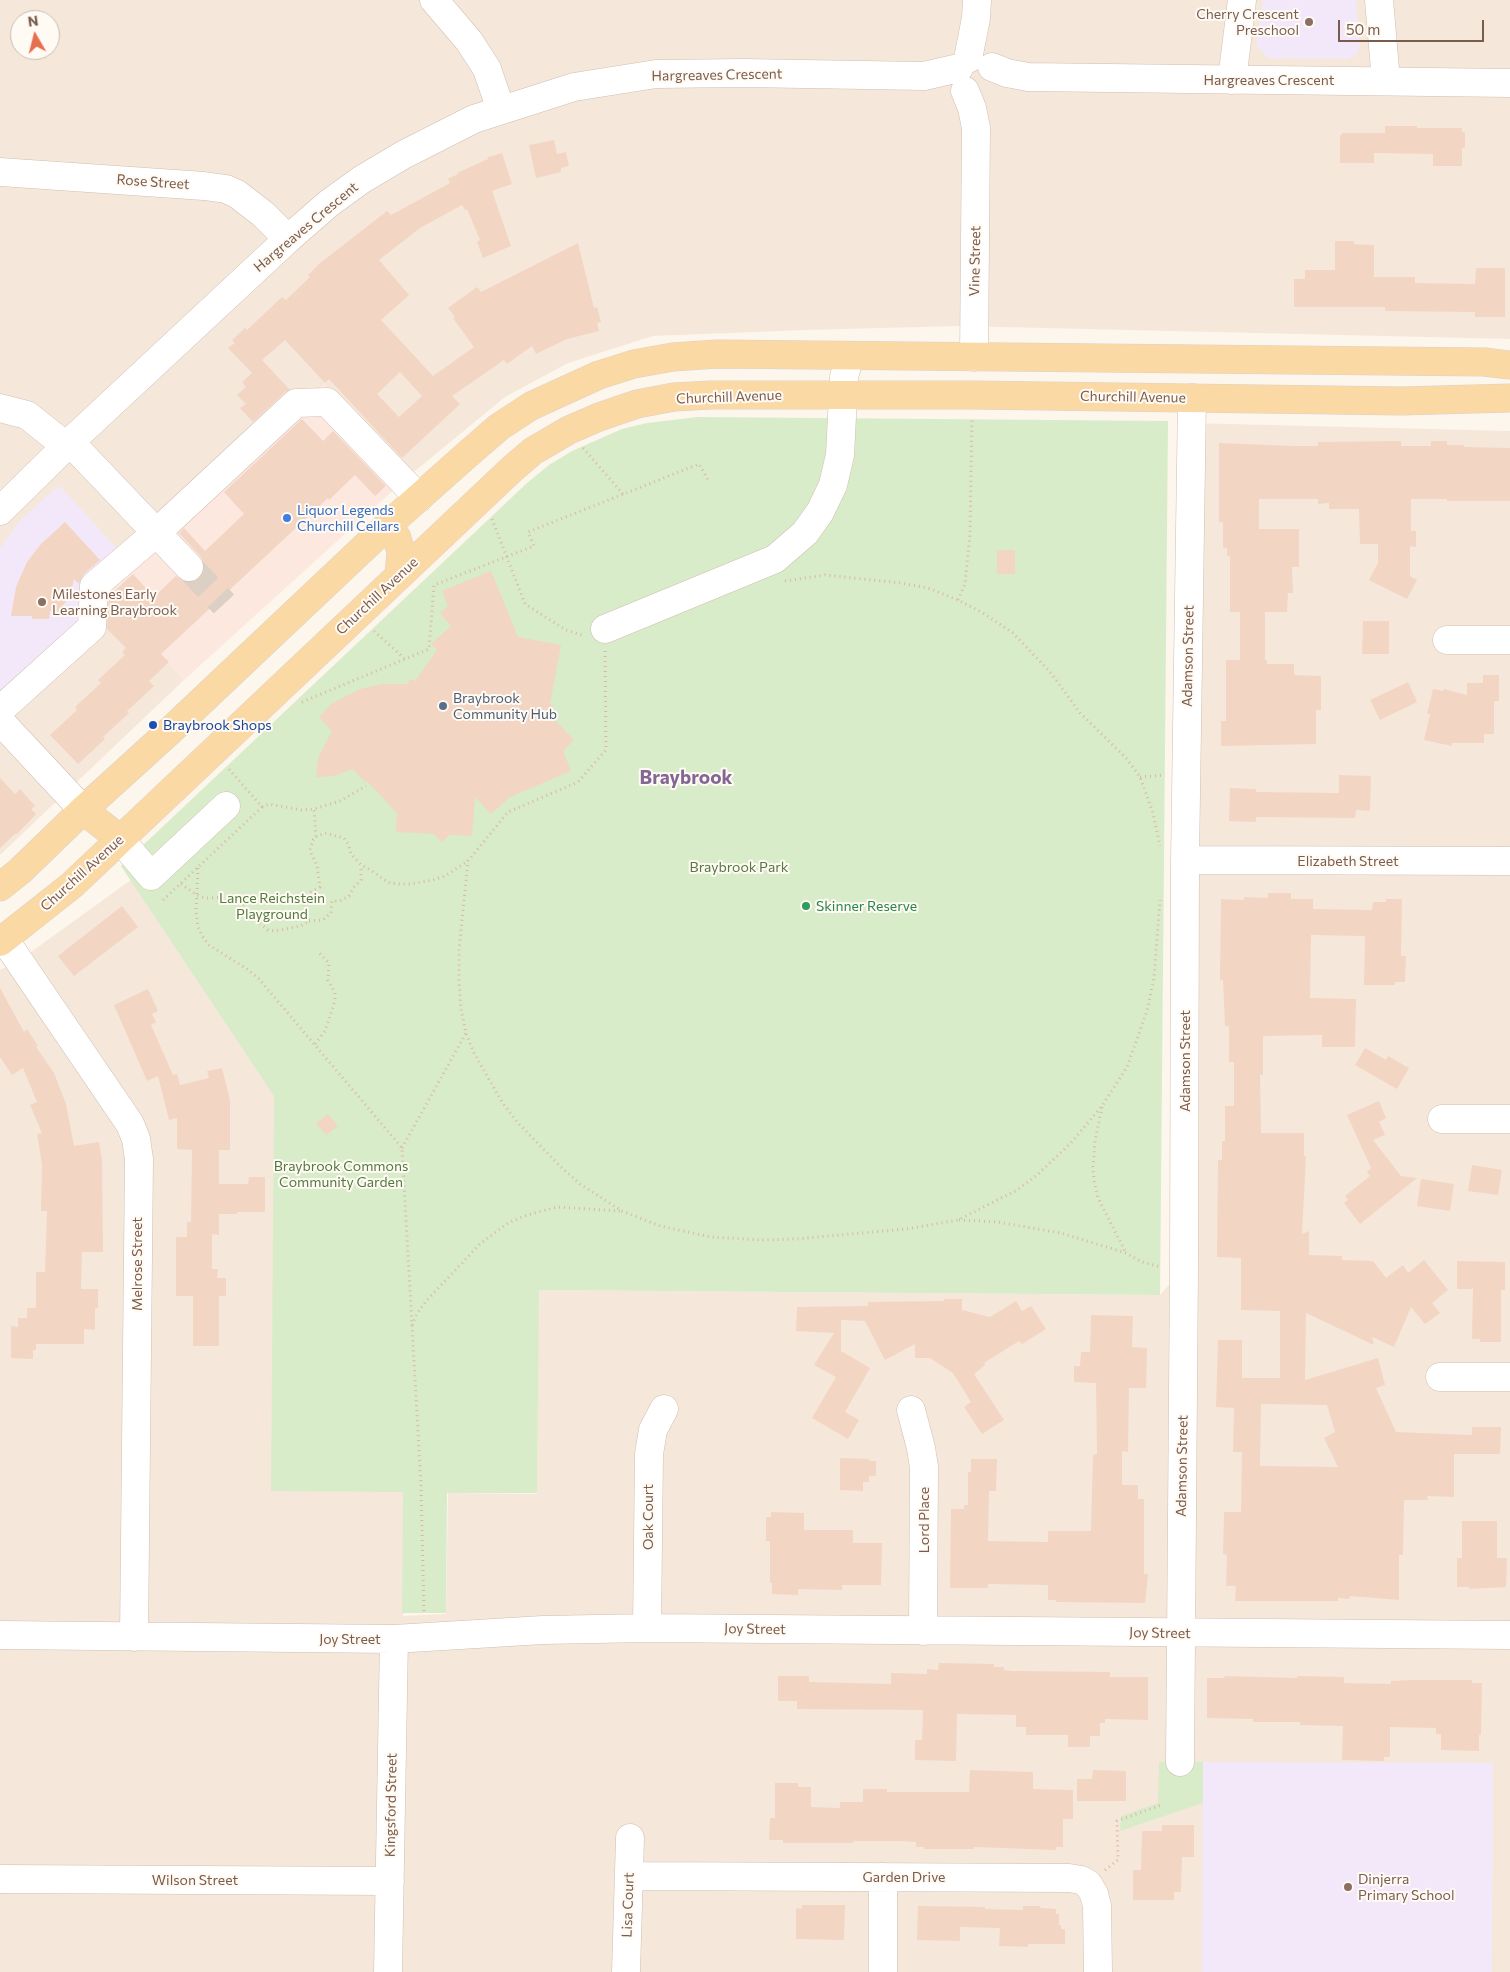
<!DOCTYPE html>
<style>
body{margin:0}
#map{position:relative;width:1510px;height:1972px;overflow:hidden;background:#fdf6ec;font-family:Commissioner,sans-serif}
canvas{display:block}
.north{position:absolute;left:10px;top:10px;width:50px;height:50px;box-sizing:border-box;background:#fffaf3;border:1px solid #cabbb1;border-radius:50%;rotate:352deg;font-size:14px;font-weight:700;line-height:20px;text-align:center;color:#7a5c4d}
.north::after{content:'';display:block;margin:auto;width:18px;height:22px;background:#e76f51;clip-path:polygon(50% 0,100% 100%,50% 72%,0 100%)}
.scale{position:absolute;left:1338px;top:20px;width:146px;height:22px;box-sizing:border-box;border:2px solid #7a5c4d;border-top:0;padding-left:6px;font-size:15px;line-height:18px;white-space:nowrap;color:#7a5c4d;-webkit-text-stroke:4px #fffaf3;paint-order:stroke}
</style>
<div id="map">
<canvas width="1510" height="1972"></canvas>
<div class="north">N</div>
<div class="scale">50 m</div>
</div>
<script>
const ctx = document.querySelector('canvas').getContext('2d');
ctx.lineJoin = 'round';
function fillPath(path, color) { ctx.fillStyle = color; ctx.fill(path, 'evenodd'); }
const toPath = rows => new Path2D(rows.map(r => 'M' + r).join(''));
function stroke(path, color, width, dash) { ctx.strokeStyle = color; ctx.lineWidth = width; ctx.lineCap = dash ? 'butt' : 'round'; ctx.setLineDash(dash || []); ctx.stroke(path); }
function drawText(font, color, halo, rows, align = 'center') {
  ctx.font = font + ' Commissioner,sans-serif'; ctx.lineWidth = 4; ctx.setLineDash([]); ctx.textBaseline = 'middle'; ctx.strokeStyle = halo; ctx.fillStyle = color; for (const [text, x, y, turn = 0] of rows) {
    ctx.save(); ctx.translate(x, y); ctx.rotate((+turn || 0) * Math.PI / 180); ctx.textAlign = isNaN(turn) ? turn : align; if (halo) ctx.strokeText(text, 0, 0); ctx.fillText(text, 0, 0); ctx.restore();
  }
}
fillPath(toPath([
 [0,0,1510,0,1510,339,959,326,805,330,653,336,568,363,505,397,409,476,101,590,184,680,0,855],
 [20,20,50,20,50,50,20,50],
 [1190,423,1510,431,1510,1972,0,1972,0,970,24,957,135,877,290,1100,403,1489,403,1616,446,1614,448,1493,537,1494,538,1290,1160,1295,1184,1268]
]), '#f5e8da');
fillPath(toPath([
 [324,383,409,476,184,680,101,590]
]), '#fde8e0');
fillPath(toPath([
 [1263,0,1356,0,1360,45,1358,51,1355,56,1346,59,1268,58,1256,45],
 [59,485,119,551,84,620,5,694,0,687,0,548,20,521],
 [1203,1762,1493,1763,1492,1972,1202,1972]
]), '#f3e8fa');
fillPath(toPath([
 [698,417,1168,421,1160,1295,539,1290,537,1493,447,1493,446,1613,402,1613,403,1492,271,1491,274,1096,121,866,527,483,549,465,572,451,622,429,647,423],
 [1159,1762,1203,1762,1203,1803,1120,1831,1121,1816,1158,1803]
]), '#d8ecc9');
fillPath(toPath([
 [1385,126,1417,126,1417,128,1462,128,1462,132,1465,132,1465,148,1462,148,1462,166,1433,166,1433,154,1374,153,1374,163,1340,163,1340,135,1342,135,1342,133,1385,133],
 [554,140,557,154,566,152,569,166,561,168,561,172,536,178,529,145],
 [502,153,512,184,492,191,511,246,483,258,477,242,480,240,467,209,465,210,462,205,420,228,379,260,409,295,381,320,433,376,474,347,453,318,455,317,448,308,477,287,481,292,578,243,594,308,597,307,601,322,597,323,599,331,567,339,536,354,532,346,507,364,504,360,452,396,460,404,402,458,329,379,325,383,285,340,262,360,290,390,285,392,253,422,240,408,246,404,237,395,246,387,242,382,252,373,228,348,235,343,232,340,245,328,247,330,282,297,286,300,310,277,308,275,319,264,387,211,391,215,450,183,448,179,458,174,457,173,488,159,488,157],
 [400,372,422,396,399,417,377,394],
 [1335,241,1354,241,1354,244,1374,245,1374,277,1415,277,1415,283,1475,284,1476,268,1505,268,1505,317,1475,317,1475,312,1385,311,1385,307,1294,307,1294,279,1305,279,1305,270,1335,270],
 [302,419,323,441,333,431,386,486,375,496,355,475,329,500,328,498,161,654,169,662,149,681,154,686,127,711,129,713,103,737,105,739,78,764,50,735,77,710,75,707,101,683,98,680,125,655,122,652,126,648,107,629,109,596,133,574,154,597,176,576,185,582,193,582,199,579,204,572,204,563,200,556,179,533,184,528,205,551,244,514,224,492],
 [1401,441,1401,446,1431,446,1431,441,1447,441,1447,445,1464,445,1464,447,1510,448,1510,501,1447,501,1447,499,1411,499,1411,531,1416,531,1416,547,1410,546,1410,576,1417,580,1407,599,1369,580,1378,563,1378,544,1360,544,1359,509,1329,509,1329,503,1318,504,1318,499,1259,499,1259,529,1299,529,1299,567,1292,567,1293,593,1288,593,1287,612,1265,612,1265,660,1267,660,1267,664,1294,664,1294,675,1321,676,1321,710,1316,710,1316,744,1221,746,1221,721,1226,721,1226,660,1240,660,1240,612,1230,612,1230,556,1227,556,1227,548,1223,548,1223,522,1219,522,1219,443,1296,446,1318,446,1318,442],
 [65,522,100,560,84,574,79,584,74,579,70,596,58,612,50,611,49,619,32,619,32,616,11,616,16,587,27,562,41,544],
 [997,550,1015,550,1015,574,997,574],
 [491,571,518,637,561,645,550,704,553,705,551,716,574,740,563,751,571,771,510,797,491,814,475,797,472,836,449,835,442,842,434,834,396,832,397,813,367,781,366,783,353,769,334,776,316,777,318,758,332,731,319,717,331,704,360,689,382,684,408,684,410,679,415,681,437,650,431,644,451,626,440,613,448,606,442,591],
 [1363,621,1389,621,1389,654,1362,654],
 [1483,675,1499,675,1499,701,1494,701,1494,734,1484,734,1484,743,1452,743,1452,746,1424,740,1430,714,1427,714,1433,689,1443,691,1444,689,1467,695,1467,683,1483,683],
 [1408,682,1417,702,1380,720,1370,700],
 [1339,775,1371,776,1370,811,1356,810,1355,818,1256,817,1256,822,1229,821,1230,788,1256,789,1256,792,1339,793],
 [0,778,15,794,20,789,35,806,31,809,36,814,17,834,16,833,0,848],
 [1268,893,1291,893,1291,899,1313,899,1313,909,1372,910,1373,902,1386,902,1386,899,1402,899,1401,956,1406,956,1405,982,1395,982,1395,985,1364,985,1365,936,1311,935,1310,998,1356,999,1355,1047,1322,1047,1322,1035,1263,1036,1263,1075,1260,1075,1261,1133,1304,1133,1304,1156,1306,1156,1302,1234,1309,1231,1309,1255,1342,1256,1342,1260,1373,1261,1386,1278,1403,1265,1408,1273,1424,1260,1448,1290,1432,1303,1440,1313,1425,1324,1411,1307,1394,1347,1372,1337,1374,1345,1306,1313,1305,1380,1378,1358,1385,1385,1376,1388,1396,1432,1472,1435,1472,1427,1501,1427,1500,1454,1454,1454,1454,1497,1427,1496,1428,1500,1404,1500,1403,1555,1399,1555,1399,1600,1350,1596,1349,1599,1338,1598,1338,1601,1235,1601,1236,1586,1226,1586,1227,1555,1223,1554,1224,1512,1241,1512,1242,1452,1233,1452,1234,1408,1216,1407,1218,1340,1242,1340,1242,1378,1280,1378,1280,1311,1241,1310,1241,1258,1217,1257,1218,1160,1222,1160,1222,1141,1225,1141,1225,1106,1234,1106,1234,1062,1229,1062,1229,1026,1225,1026,1223,980,1220,980,1221,899,1244,900,1244,897,1268,898],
 [1261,1404,1327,1405,1335,1432,1324,1438,1338,1467,1260,1466],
 [122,906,138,927,74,976,58,956],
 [0,988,24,1032,27,1029,38,1046,36,1047,54,1073,66,1104,74,1146,99,1142,102,1159,103,1252,82,1252,81,1289,98,1289,98,1308,95,1308,95,1330,84,1329,84,1344,36,1344,36,1350,33,1350,33,1359,11,1358,11,1326,18,1327,18,1318,27,1318,27,1308,36,1308,36,1272,45,1272,47,1211,41,1211,42,1164,37,1134,42,1133,30,1105,37,1102,23,1068,12,1075,0,1057],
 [148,989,158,1011,152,1014,156,1022,151,1025,173,1075,177,1074,180,1085,209,1078,207,1071,222,1068,230,1100,230,1150,219,1150,219,1184,248,1184,249,1177,265,1177,265,1212,237,1212,237,1214,219,1214,219,1235,212,1234,212,1269,218,1269,217,1278,226,1278,226,1296,219,1296,219,1346,193,1346,193,1296,176,1296,176,1237,187,1237,187,1222,191,1222,192,1150,177,1149,177,1118,169,1120,158,1076,147,1081,114,1005],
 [1365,1048,1386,1060,1388,1056,1409,1068,1397,1089,1355,1065],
 [1379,1101,1386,1118,1379,1122,1385,1135,1373,1140,1401,1176,1417,1178,1360,1224,1344,1203,1348,1200,1345,1196,1370,1176,1367,1172,1371,1168,1347,1115],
 [328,1114,338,1126,326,1135,316,1123],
 [1472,1165,1502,1170,1498,1195,1468,1191],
 [1421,1179,1454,1184,1450,1211,1417,1206],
 [1457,1261,1505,1262,1505,1290,1501,1290,1501,1342,1480,1342,1480,1339,1472,1339,1473,1288,1471,1289,1457,1289],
 [944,1299,962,1299,962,1310,990,1317,1016,1301,1022,1311,1031,1306,1046,1329,1022,1344,1019,1341,984,1363,985,1365,974,1374,1004,1420,982,1434,964,1407,971,1402,953,1373,930,1358,915,1358,915,1344,885,1360,865,1321,841,1320,841,1351,870,1368,845,1412,859,1420,848,1439,812,1418,836,1377,814,1365,834,1333,796,1331,797,1307,868,1306,868,1302,944,1301],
 [1091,1315,1133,1316,1132,1347,1147,1348,1146,1388,1129,1388,1128,1452,1122,1451,1122,1485,1138,1485,1138,1499,1144,1499,1144,1574,1148,1574,1145,1603,1056,1602,1056,1600,1048,1600,1048,1585,988,1584,988,1588,950,1588,951,1509,964,1509,964,1505,968,1505,968,1472,971,1472,971,1459,997,1459,996,1491,989,1491,988,1541,1048,1542,1048,1531,1091,1531,1093,1455,1097,1454,1096,1383,1074,1382,1074,1366,1080,1366,1081,1352,1090,1352],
 [840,1458,869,1459,869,1461,876,1461,876,1476,869,1476,869,1482,863,1482,863,1491,840,1490],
 [771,1512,804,1513,804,1530,853,1530,853,1543,882,1543,881,1585,842,1585,842,1590,798,1589,798,1595,772,1594,772,1583,770,1583,770,1541,766,1541,766,1517,771,1517],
 [1462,1521,1497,1521,1497,1558,1507,1558,1506,1587,1469,1589,1469,1587,1457,1587,1457,1558,1462,1558],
 [939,1663,994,1664,994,1667,1004,1667,1004,1670,1012,1671,1110,1672,1110,1677,1148,1677,1148,1720,1105,1719,1105,1723,1100,1723,1100,1736,1090,1736,1090,1747,1068,1747,1068,1735,1026,1735,1026,1727,1016,1727,1016,1715,957,1714,956,1761,915,1760,915,1740,922,1740,923,1710,797,1709,797,1701,778,1701,778,1676,809,1676,809,1682,891,1684,891,1673,927,1674,927,1669,938,1670],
 [1224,1676,1297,1678,1297,1676,1344,1677,1344,1683,1391,1684,1391,1681,1411,1680,1472,1680,1472,1683,1482,1683,1481,1735,1479,1735,1479,1751,1441,1750,1441,1734,1436,1734,1436,1728,1390,1727,1390,1757,1384,1757,1384,1761,1342,1760,1343,1726,1300,1725,1300,1722,1253,1722,1253,1719,1207,1718,1207,1678,1225,1678],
 [970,1770,1033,1772,1033,1789,1073,1790,1073,1819,1063,1819,1063,1847,1056,1847,1056,1850,974,1847,974,1849,924,1849,924,1847,916,1847,916,1842,901,1841,853,1841,853,1843,783,1843,783,1840,769,1840,770,1818,775,1818,775,1783,798,1783,798,1787,811,1787,811,1807,840,1808,840,1802,863,1802,863,1789,887,1789,887,1792,969,1792],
 [1093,1770,1126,1771,1126,1801,1077,1801,1077,1779,1092,1779],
 [1162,1825,1194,1825,1194,1857,1182,1857,1181,1892,1174,1892,1174,1900,1133,1900,1133,1870,1141,1870,1142,1831,1162,1831],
 [802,1905,845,1905,844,1940,796,1939,796,1908,802,1909],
 [918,1906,985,1907,985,1909,1023,1910,1023,1906,1040,1906,1040,1908,1056,1909,1056,1914,1059,1914,1059,1925,1061,1925,1061,1929,1065,1929,1065,1944,1028,1944,1028,1947,999,1946,1000,1928,960,1927,960,1941,917,1940]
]), '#f3d5c3');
stroke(toPath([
 [189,567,224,604]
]), '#dcd0c4', 28, [28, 14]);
const minor = toPath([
 [434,0,469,41,487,69,501,110],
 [1379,0,1386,81],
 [968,59,976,18,977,0],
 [992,67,1007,73,1028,77,1510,83],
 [1232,80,1242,0],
 [965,91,972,108,976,128,974,357],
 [0,172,204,186,226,189,237,194,263,214,288,239],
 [0,408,27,415,66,446],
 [70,442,189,567],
 [0,511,70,442,288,239,328,204,361,180,403,155,474,119,574,87,656,74,744,73,924,76,959,68],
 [605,629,775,559,805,533,820,512,833,485,840,455,844,377,850,356],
 [1447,640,1510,640],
 [0,710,92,627,94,586,156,533,296,403,327,402,419,498],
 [0,721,83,810],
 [120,839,151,876,226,806],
 [1185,860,1510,861],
 [4,939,130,1124,136,1139,139,1159,134,1637],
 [1442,1119,1510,1119],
 [1440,1377,1510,1377],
 [911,1410,921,1448,924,1467,923,1631],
 [647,1628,649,1454,653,1430,664,1409],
 [0,1635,394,1639,543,1630,647,1628,1510,1635],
 [1180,1762,1184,1268,1185,860,1192,398],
 [629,1876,1069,1878,1081,1880,1088,1884,1094,1894,1097,1906,1098,1972],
 [0,1879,390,1881],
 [388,1972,394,1639],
 [626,1972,630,1838],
 [883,1972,883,1877]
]);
const major = toPath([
 [388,525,397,538,401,552,399,575],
 [83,810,120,839],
 [0,887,20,871,83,810,171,730,388,525,469,453,499,427,531,406,599,375,634,364,673,357,717,354,1484,362,1510,365],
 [0,942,72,885,512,469,533,451,569,430,599,417,637,404,674,397,711,395,973,395,1402,401,1510,398]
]);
stroke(minor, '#d1beb0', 29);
stroke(major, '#dad1cd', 29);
stroke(toPath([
 [583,448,623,494],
 [492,519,525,604,566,630,585,636],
 [785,581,825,575,901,583,928,588,958,600,983,613,1013,633,1051,673,1080,713,1126,758,1140,777,1153,813,1160,846],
 [958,600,965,584,970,534,972,418],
 [374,631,405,659],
 [605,651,606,750,578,782,508,812,468,861,459,950,459,981,461,1009,466,1033,474,1053,502,1102,518,1123,561,1167,580,1184,622,1211,660,1226,711,1237,762,1240,796,1239,906,1229,958,1220,1017,1190,1036,1176,1070,1144,1102,1106,1127,1067,1147,1011,1154,978,1160,900],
 [302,702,429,649,434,585,534,546,528,532,699,464,708,480],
 [1140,777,1165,775],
 [262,807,269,804,301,810,314,809,340,801,366,786],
 [316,837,325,833,344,838,348,844,351,854,361,865,372,871,380,877,390,883,398,884,410,884,433,880,445,876,468,861],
 [198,868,196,912,198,927,202,936,209,945,247,969,259,979,402,1148,421,1485,424,1614],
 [181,884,197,895,205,898,238,897,255,919,268,930,275,931,301,926,309,921,304,903,307,898,311,892,320,887,317,865,310,851,313,840,316,837,314,809],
 [163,900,262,807,228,768],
 [309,921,323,920,331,913,332,901,340,901,349,896,353,888,361,880,361,866],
 [315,1044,325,1031,335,1001,335,993,328,980,329,963,318,952],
 [1102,1107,1095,1141,1093,1167,1094,1181,1098,1198,1126,1253],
 [402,1148,466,1033],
 [959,1220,997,1222,1061,1233,1126,1253,1142,1262,1161,1267],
 [412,1325,418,1312,427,1300,480,1244,508,1223,527,1215,557,1207,620,1211],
 [1105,1870,1118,1860,1117,1821,1161,1805]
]), '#d9b8a5', 3, [1, 4]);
stroke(minor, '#fff', 28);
stroke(major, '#fbd9a5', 28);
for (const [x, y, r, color] of [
 [1309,22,5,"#8d6e63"],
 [287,518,5,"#3f7fe0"],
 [42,602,5,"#8d6e63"],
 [443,706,5,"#5c6f8a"],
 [153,725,5,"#1a4fb4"],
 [806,906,5,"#2e9e5b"],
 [1348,1887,5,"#8d6e63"]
]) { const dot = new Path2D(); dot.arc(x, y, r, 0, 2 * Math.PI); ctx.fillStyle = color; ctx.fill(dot); stroke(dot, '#fffaf3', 2); }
drawText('14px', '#785e54', '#fffaf3', [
 ["Cherry Crescent",1299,14,"right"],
 ["Preschool",1299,30,"right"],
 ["Milestones Early",52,594],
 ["Learning Braybrook",52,610],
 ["Dinjerra",1358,1879],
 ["Primary School",1358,1895]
], 'left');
drawText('14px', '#7a5c4d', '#fffaf3', [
 ["Hargreaves Crescent",717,75,-1],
 ["Hargreaves Crescent",1269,80],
 ["Rose Street",153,182,4],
 ["Hargreaves Crescent",306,227,-40],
 ["Vine Street",975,261,-89],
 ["Churchill Avenue",729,397,-2],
 ["Churchill Avenue",1133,397,1],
 ["Churchill Avenue",377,596,-43],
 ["Adamson Street",1188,656,-89],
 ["Elizabeth Street",1348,861],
 ["Churchill Avenue",82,873,-42],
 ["Adamson Street",1185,1061,-90],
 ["Melrose Street",137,1264,-90],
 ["Adamson Street",1182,1466,-89],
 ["Oak Court",648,1517,-90],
 ["Lord Place",924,1520,-90],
 ["Joy Street",755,1629,1],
 ["Joy Street",1160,1633,1],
 ["Joy Street",350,1639],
 ["Kingsford Street",391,1805,-89],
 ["Garden Drive",904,1877],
 ["Wilson Street",195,1880],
 ["Lisa Court",628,1905,-88]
]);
drawText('14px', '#366cbe', '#fffaf3', [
 ["Liquor Legends",297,510],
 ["Churchill Cellars",297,526]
], 'left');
drawText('14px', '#4e5e75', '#fffaf3', [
 ["Braybrook",453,698],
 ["Community Hub",453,714]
], 'left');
drawText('14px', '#164399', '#fffaf3', [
 ["Braybrook Shops",163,725]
], 'left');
drawText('14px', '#537a41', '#fffaf3', [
 ["Braybrook Park",739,867],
 ["Lance Reichstein",272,898],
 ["Playground",272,914],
 ["Braybrook Commons",341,1166],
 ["Community Garden",341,1182]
]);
drawText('14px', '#27864d', '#fffaf3', [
 ["Skinner Reserve",816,906]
], 'left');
drawText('bold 19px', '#846695', '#fffaf3', [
 ["Braybrook",686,778]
]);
</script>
